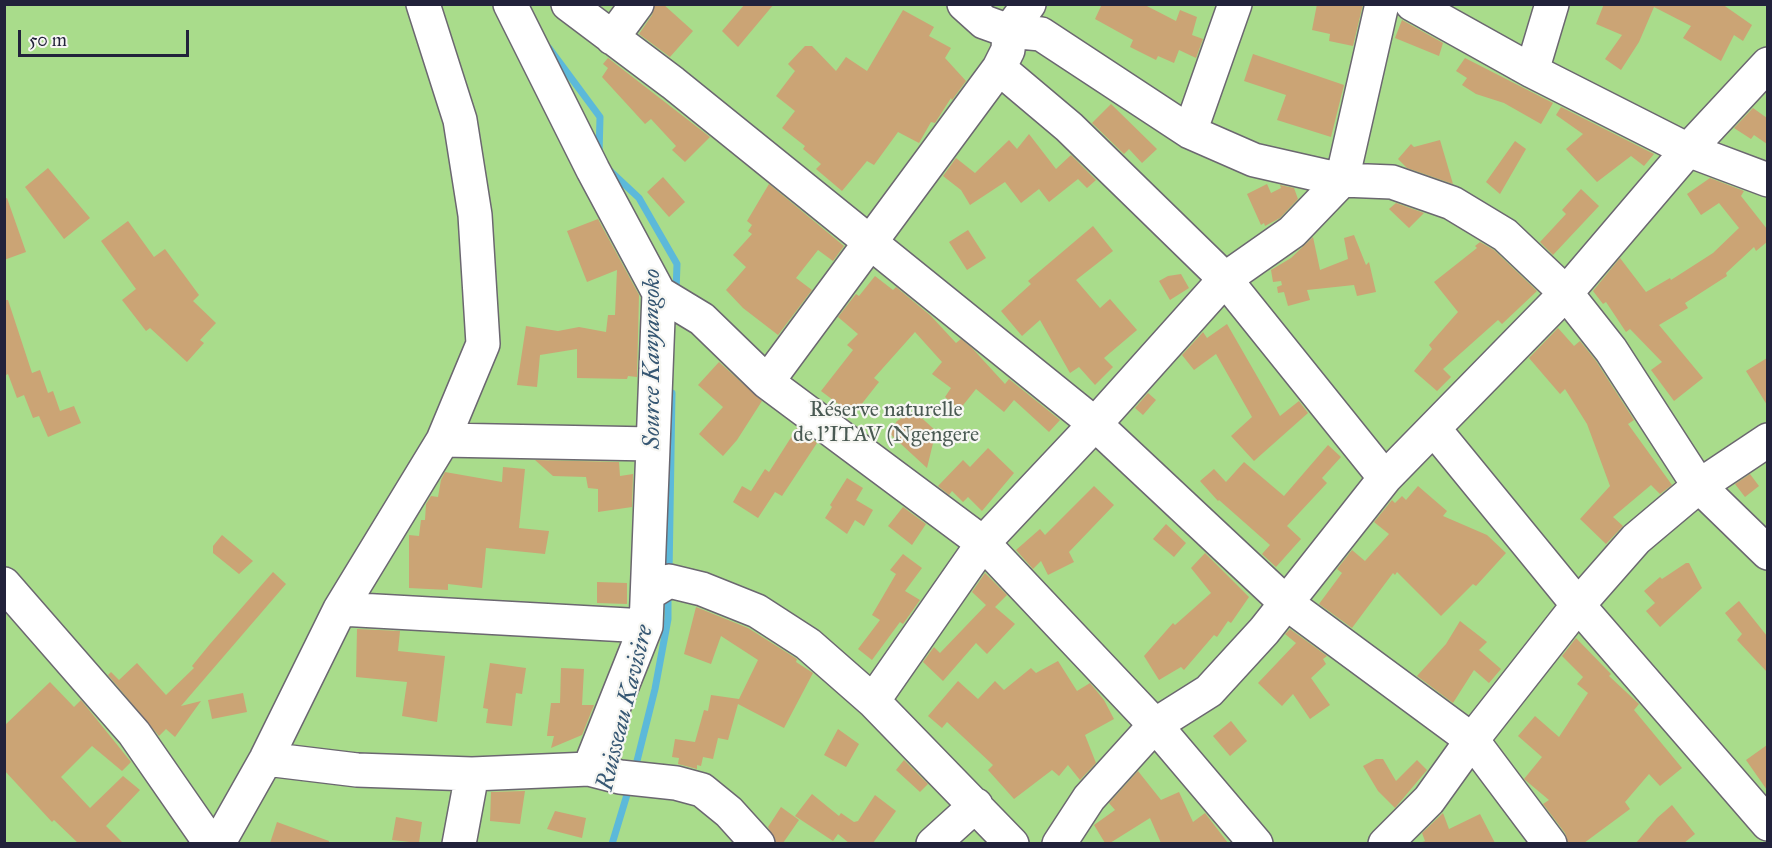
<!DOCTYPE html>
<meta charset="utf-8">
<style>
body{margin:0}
#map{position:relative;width:1772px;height:848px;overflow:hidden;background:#f2e8d3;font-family:"IM FELL Great Primer",serif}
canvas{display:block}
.frame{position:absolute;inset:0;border:6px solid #22223b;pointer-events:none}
.scale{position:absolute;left:18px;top:30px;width:171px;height:27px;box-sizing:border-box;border:3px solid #22223b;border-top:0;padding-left:8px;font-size:18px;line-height:21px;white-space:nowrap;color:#22223b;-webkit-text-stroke:4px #f6f6f2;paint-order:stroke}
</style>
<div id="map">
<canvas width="1772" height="848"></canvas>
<div class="frame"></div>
<div class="scale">50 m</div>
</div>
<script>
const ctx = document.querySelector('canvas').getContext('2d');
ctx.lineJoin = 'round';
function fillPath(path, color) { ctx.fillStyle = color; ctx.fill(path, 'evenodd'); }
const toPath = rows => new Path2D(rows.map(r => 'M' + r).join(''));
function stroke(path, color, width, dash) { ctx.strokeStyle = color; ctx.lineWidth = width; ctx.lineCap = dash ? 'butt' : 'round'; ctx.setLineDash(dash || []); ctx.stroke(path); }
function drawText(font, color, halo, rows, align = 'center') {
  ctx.font = font + ' "IM FELL Great Primer",serif'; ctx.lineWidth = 4.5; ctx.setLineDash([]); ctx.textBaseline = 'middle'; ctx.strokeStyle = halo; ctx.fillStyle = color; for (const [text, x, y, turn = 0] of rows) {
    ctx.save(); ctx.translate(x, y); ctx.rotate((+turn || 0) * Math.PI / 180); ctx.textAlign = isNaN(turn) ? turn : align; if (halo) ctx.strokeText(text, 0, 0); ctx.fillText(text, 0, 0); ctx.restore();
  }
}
fillPath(toPath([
 [5,5,1767,5,1767,843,5,843]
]), '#a9dc8b');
stroke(toPath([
 [549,48,600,117,599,155],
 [607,168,639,198,677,264,676,292],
 [669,574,672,393],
 [635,769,655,689,668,619,668,594],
 [612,844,629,788]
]), '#5cb9da', 7);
fillPath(toPath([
 [655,4,663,4,693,31,670,57,639,34,652,15],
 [745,4,774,4,738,47,722,31],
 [1102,4,1143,4,1176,21,1180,10,1197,17,1192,35,1203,39,1196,58,1179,50,1174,63,1158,56,1156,60,1130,47,1133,40,1095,19],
 [1317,4,1363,4,1353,46,1329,41,1330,34,1312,30],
 [1604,4,1722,4,1752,25,1743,41,1734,35,1721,61,1683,38,1691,26,1654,7,1639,42,1621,70,1605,59,1622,35,1596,24],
 [903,10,934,27,929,36,951,48,945,58,966,81,952,100,951,98,935,123,931,122,919,143,898,132,874,165,867,161,842,191,816,169,821,164,803,149,805,146,782,128,795,111,776,96,795,71,788,64,805,46,812,46,836,71,846,57,867,71],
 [1402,20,1443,43,1439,56,1395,38],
 [1253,54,1344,85,1331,137,1277,120,1286,95,1244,81],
 [608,58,710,137,685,162,672,150,676,146,651,119,645,124,602,77,608,68,603,64],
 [1465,58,1553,103,1541,124,1504,103,1476,94,1462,85,1467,78,1456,71],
 [1111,104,1157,149,1142,163,1129,149,1124,154,1092,123],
 [1561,107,1654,154,1644,166,1631,156,1597,182,1566,149,1583,134,1556,115],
 [1753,108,1767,118,1767,144,1754,135,1751,139,1734,128],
 [1029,134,1056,169,1071,155,1096,180,1087,188,1078,179,1049,202,1039,189,1021,203,1005,182,970,205,961,190,943,176,956,158,975,173,1009,140,1017,149],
 [1440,140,1453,184,1407,168,1398,159,1411,144,1414,147],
 [1515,141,1526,149,1500,194,1486,182],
 [48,168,90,218,64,239,25,187],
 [663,177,685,202,669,217,647,192],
 [1710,178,1744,191,1741,196,1767,229,1767,242,1756,251,1754,247,1726,273,1727,276,1685,303,1688,308,1659,325,1703,378,1674,401,1651,370,1662,362,1630,329,1626,332,1606,302,1603,304,1593,291,1620,258,1646,292,1670,278,1671,280,1713,253,1739,228,1719,203,1701,215,1687,194],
 [769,184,844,246,833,261,818,250,796,278,812,290,778,335,743,308,726,290,746,267,733,255,752,234,748,231,752,225,747,221],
 [1267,184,1271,193,1281,188,1280,185,1294,188,1298,199,1280,218,1265,226,1264,223,1261,225,1247,194],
 [1581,189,1599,206,1553,255,1540,242,1566,214,1562,210],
 [7,198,26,252,4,260,4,199],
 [1396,203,1424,213,1409,228,1389,209],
 [598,219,639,295,637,377,628,376,627,379,577,378,577,349,540,355,537,387,517,385,526,326,558,331,579,327,606,332,608,315,615,315,617,270,587,282,567,231],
 [128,221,154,257,165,249,199,295,193,301,216,323,200,340,204,343,187,362,150,328,146,331,122,300,136,289,101,241],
 [1093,226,1113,251,1076,280,1100,308,1110,299,1137,330,1104,358,1113,367,1095,385,1079,367,1070,373,1040,320,1022,336,1001,311,1031,284,1028,281],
 [968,230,986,258,967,270,949,242],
 [1354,235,1366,265,1369,262,1376,292,1357,296,1354,285,1307,290,1310,300,1288,306,1284,292,1278,293,1277,287,1282,285,1281,281,1273,282,1271,270,1291,258,1313,237,1320,270,1348,259,1344,238],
 [1480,242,1494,250,1537,291,1502,324,1498,320,1443,369,1451,377,1437,391,1414,371,1432,349,1429,345,1458,312,1434,282,1477,248,1475,246],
 [1181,274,1189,288,1170,300,1159,281,1168,276],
 [875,276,893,290,896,287,931,316,956,343,961,339,972,348,1005,384,1009,379,1060,420,1049,432,1014,400,1004,412,976,389,960,409,945,397,951,388,932,374,942,362,915,332,874,378,879,382,853,415,821,391,853,350,847,345,858,334,838,317,856,294,859,296],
 [4,300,8,300,32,373,40,370,48,393,53,391,60,411,74,406,81,423,48,437,39,416,33,418,24,395,17,398,8,374,4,376],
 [1227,324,1280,416,1299,401,1308,413,1254,461,1231,436,1252,417,1216,354,1194,370,1182,355,1203,332,1207,338],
 [1558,328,1574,346,1580,341,1596,361,1634,420,1628,424,1672,485,1660,494,1651,485,1613,517,1623,526,1606,544,1580,519,1610,486,1587,424,1565,389,1560,394,1529,358],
 [1767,358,1767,405,1746,371],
 [719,362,762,401,737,440,723,456,699,434,723,407,698,385],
 [1148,393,1156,400,1143,415,1135,408],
 [914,411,936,431,927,468,889,433,897,421],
 [797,428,817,443,782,496,775,492,758,518,733,502,742,486,751,491,765,469,769,472],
 [1328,445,1341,457,1322,478,1327,483,1287,526,1301,539,1276,567,1262,554,1270,545,1219,500,1218,501,1200,481,1214,469,1226,482,1244,462,1284,496],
 [988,448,1014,473,982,511,968,497,963,502,952,491,949,495,938,486,963,460,970,467],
 [535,460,619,462,620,476,633,474,632,507,598,512,598,489,588,488,586,477,553,476],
 [503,467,525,469,519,528,549,531,545,554,486,548,482,588,448,584,448,590,409,588,409,535,419,536,421,520,425,520,426,504,431,496,438,497,441,480,445,472,502,482],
 [1750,474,1759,486,1745,497,1735,484],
 [847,478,863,488,856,500,873,510,864,526,855,520,847,534,825,518,832,507,830,505],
 [1094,486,1114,505,1069,552,1074,562,1048,575,1041,561,1033,569,1016,550,1040,529,1045,535],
 [1418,486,1447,511,1443,516,1487,535,1506,553,1476,586,1473,584,1441,616,1397,572,1395,575,1393,573,1352,628,1319,604,1342,573,1337,569,1352,550,1365,561,1389,534,1374,522,1392,500,1395,503,1402,496,1406,500],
 [903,507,926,524,912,545,888,526],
 [1166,524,1186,543,1174,557,1153,539],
 [222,535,253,561,239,574,213,553,213,546],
 [1205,553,1249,597,1231,623,1228,621,1217,637,1214,635,1184,670,1181,667,1159,680,1144,656,1173,623,1175,625,1211,593,1191,568],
 [903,554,922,568,905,591,920,600,903,624,900,622,872,660,858,649,880,620,872,615,896,574,890,570],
 [1686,563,1689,563,1702,588,1660,627,1646,611,1655,603,1644,591,1660,577,1662,579],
 [273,572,286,584,181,706,201,701,175,737,166,729,159,736,108,675,111,672,119,680,137,663,166,695,194,668,192,666,210,644],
 [985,573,1007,595,995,607,1015,624,987,654,976,643,943,681,923,662,934,647,940,653,986,605,972,592],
 [597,582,627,583,627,604,597,603],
 [1739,601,1767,636,1767,672,1737,640,1742,634,1725,613],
 [696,607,748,628,797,659,796,662,813,673,784,728,738,704,728,740,718,738,713,759,703,757,701,766,697,765,697,769,678,764,679,758,672,757,675,739,695,742,704,710,708,711,711,695,739,699,758,660,721,636,711,664,684,654],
 [1460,621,1487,642,1479,650,1501,669,1489,683,1474,670,1453,703,1417,676,1446,644],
 [357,629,400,631,398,651,445,656,437,722,402,716,407,682,356,677],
 [1290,629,1327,656,1323,659,1326,664,1311,678,1330,705,1310,719,1293,694,1282,706,1258,683,1296,643,1285,634],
 [1576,638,1611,674,1609,676,1639,704,1634,710,1682,768,1660,786,1649,774,1625,802,1630,809,1584,843,1568,843,1565,833,1543,804,1549,800,1524,779,1542,757,1518,736,1535,716,1559,737,1588,693,1577,684,1583,677,1562,656],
 [1058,661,1077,691,1090,683,1104,700,1114,719,1085,735,1096,763,1080,780,1068,765,1059,776,1052,770,1014,799,988,770,993,765,947,722,942,728,928,716,958,681,978,699,995,681,1004,690,1031,668,1036,673],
 [490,663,526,668,522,694,516,693,512,726,486,723,488,709,483,708],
 [561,668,584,669,582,705,594,705,582,735,551,748,554,736,547,736,551,703,560,703],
 [50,682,74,707,81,700,131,762,122,771,92,746,61,777,90,808,123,776,140,790,106,826,123,843,78,843,54,820,52,822,4,770,4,726],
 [243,693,247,712,212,719,208,700],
 [1231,721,1247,741,1230,756,1213,736],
 [838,729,859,744,846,767,824,755],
 [1767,745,1767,790,1746,760],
 [1376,759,1383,759,1396,781,1417,760,1427,770,1395,808,1378,791,1363,766],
 [904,760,928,784,920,792,896,770],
 [1138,771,1161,800,1179,792,1193,822,1205,813,1228,843,1161,843,1150,818,1110,843,1105,843,1094,825,1115,810,1109,803],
 [525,791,520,824,490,821,491,792],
 [812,794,839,816,841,813,854,822,858,821,875,795,896,811,873,843,849,843,838,834,833,841,795,816],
 [1672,805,1695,834,1684,843,1636,843,1657,818],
 [781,807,799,820,783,843,776,843,768,827],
 [555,811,586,818,582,838,547,829],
 [1443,813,1449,829,1480,814,1495,843,1420,843,1425,841,1422,833],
 [396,817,422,822,419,843,392,840],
 [277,822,329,841,329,843,270,843]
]), '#cba475');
const minor = toPath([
 [510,4,593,170,659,293,702,319,767,382,983,543,1155,725,1256,844],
 [568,4,673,83,1095,424,1285,602,1472,740,1550,844],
 [964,4,984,22,1009,31,1041,34,1190,132,1254,160,1342,180,1392,182,1452,203,1505,235,1566,293,1611,350,1699,486,1768,553],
 [1412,4,1532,71,1688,150,1768,180],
 [612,38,637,4],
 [999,68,1069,127,1225,279,1385,478],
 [1532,71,1552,4],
 [1190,132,1235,4],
 [767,382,999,68,1008,50,1009,31,1029,4],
 [1434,429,1578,605,1768,824],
 [443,440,652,444],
 [4,584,134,733,211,844],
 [648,594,669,581,702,589,757,611,808,644,873,701,1012,844],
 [340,609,646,626],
 [873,701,983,543,1095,424,1225,279,1292,232,1342,180,1382,4],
 [266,759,357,770,472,774,589,769,620,777,676,783,702,790,729,812,758,844],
 [589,769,646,626,659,293],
 [218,844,266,759,340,609,443,440,483,344,475,215,460,120,423,4],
 [459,844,472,774],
 [933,844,976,805],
 [1059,844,1089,798,1155,725,1209,691,1264,631,1385,478,1566,293,1688,150,1768,64],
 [1385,844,1429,800,1472,740,1578,605,1636,539,1699,486,1768,440]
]);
stroke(minor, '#6b6770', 36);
stroke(minor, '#fff', 33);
drawText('22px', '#4a5a53', '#f6f6f2', [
 ["Réserve naturelle",886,411],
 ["de l'ITAV (Ngengere",886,436]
]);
drawText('italic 24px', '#365773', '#f6f6f2', [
 ["Source Kanyangoko",653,359,-90],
 ["Ruisseau Kavisire",626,708,-76]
]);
</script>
